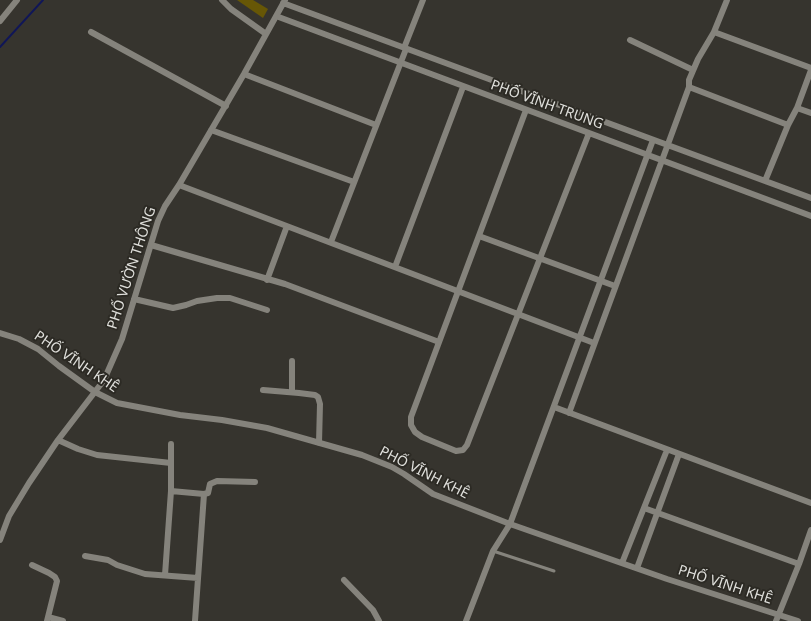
<!DOCTYPE html>
<meta charset="utf-8">
<style>
body{margin:0}
canvas{display:block;background:#36342e}
</style>
<canvas width="811" height="621"></canvas>
<script>
const ctx = document.querySelector('canvas').getContext('2d');
ctx.lineJoin = 'round';
const toPath = rows => new Path2D(rows.map(r => 'M' + r).join(''));
function stroke(path, color, width, dash) { ctx.strokeStyle = color; ctx.lineWidth = width; ctx.lineCap = dash ? 'butt' : 'round'; ctx.setLineDash(dash || []); ctx.stroke(path); }
function fillPath(path, color) { ctx.fillStyle = color; ctx.fill(path, 'evenodd'); }
function drawText(font, color, halo, rows, align = 'center') {
  ctx.font = font + ' "Noto Sans",sans-serif'; ctx.lineWidth = 4; ctx.setLineDash([]); ctx.textBaseline = 'middle'; ctx.strokeStyle = halo; ctx.fillStyle = color; for (const [text, x, y, turn = 0] of rows) {
    ctx.save(); ctx.translate(x, y); ctx.rotate((+turn || 0) * Math.PI / 180); ctx.textAlign = isNaN(turn) ? turn : align; if (halo) ctx.strokeText(text, 0, 0); ctx.fillText(text, 0, 0); ctx.restore();
  }
}
stroke(toPath([
 [0,47,43,0]
]), '#101657', 2);
fillPath(toPath([
 [237,0,253,0,268,9,263,18]
]), '#675706');
stroke(toPath([
 [493,551,554,571]
]), '#85837c', 3);
stroke(toPath([
 [222,0,231,9,266,34],
 [283,3,811,198],
 [276,16,811,216],
 [0,21,17,0],
 [91,32,226,106],
 [714,32,727,0],
 [630,40,693,70],
 [404,48,423,0],
 [244,74,376,125],
 [797,108,811,70],
 [526,110,411,417,411,425,415,432,422,437,456,451,463,450,467,445,589,133],
 [788,125,689,87,689,80,698,59,714,32,811,68],
 [211,130,354,182],
 [765,181,788,125,797,108,811,113],
 [179,185,594,343],
 [479,236,615,286],
 [331,242,406,49],
 [151,245,285,284,439,342],
 [395,267,463,87],
 [267,280,287,226],
 [134,299,173,308,186,305,197,301,217,298,230,298,267,310],
 [0,333,19,339,38,349,59,366,95,392,117,403,180,415,222,420,267,428,362,455,392,467,404,474,433,494,510,524,667,579,798,621],
 [263,390,299,393,315,395,318,397,320,404,319,443],
 [292,392,292,361],
 [554,407,811,503],
 [569,413,689,87],
 [58,440,78,449,97,455,171,463],
 [171,491,204,494,208,493,210,484,217,481,255,482],
 [644,508,799,564],
 [0,540,9,516,29,483,58,440,104,380,122,339,158,221,165,206,179,185,244,74,285,0],
 [85,556,108,560,117,565,145,574,198,578],
 [622,563,667,450],
 [32,565,49,573,55,577,57,581,47,621],
 [637,568,679,454],
 [165,575,171,491,171,444],
 [344,580,373,610,379,621],
 [48,617,63,621],
 [195,621,204,494],
 [466,621,493,551,510,524,653,140],
 [776,621,799,564,811,530]
]), '#85837c', 6);
drawText('14px', '#e0e0dc', '#2c2a24', [
 ["PHỐ VĨNH TRUNG",547,105,20],
 ["PHỐ VƯỜN THÔNG",132,268,-72],
 ["PHỐ VĨNH KHÊ",76,362,34],
 ["PHỐ VĨNH KHÊ",424,473,27],
 ["PHỐ VĨNH KHÊ",725,585,18]
]);
</script>
